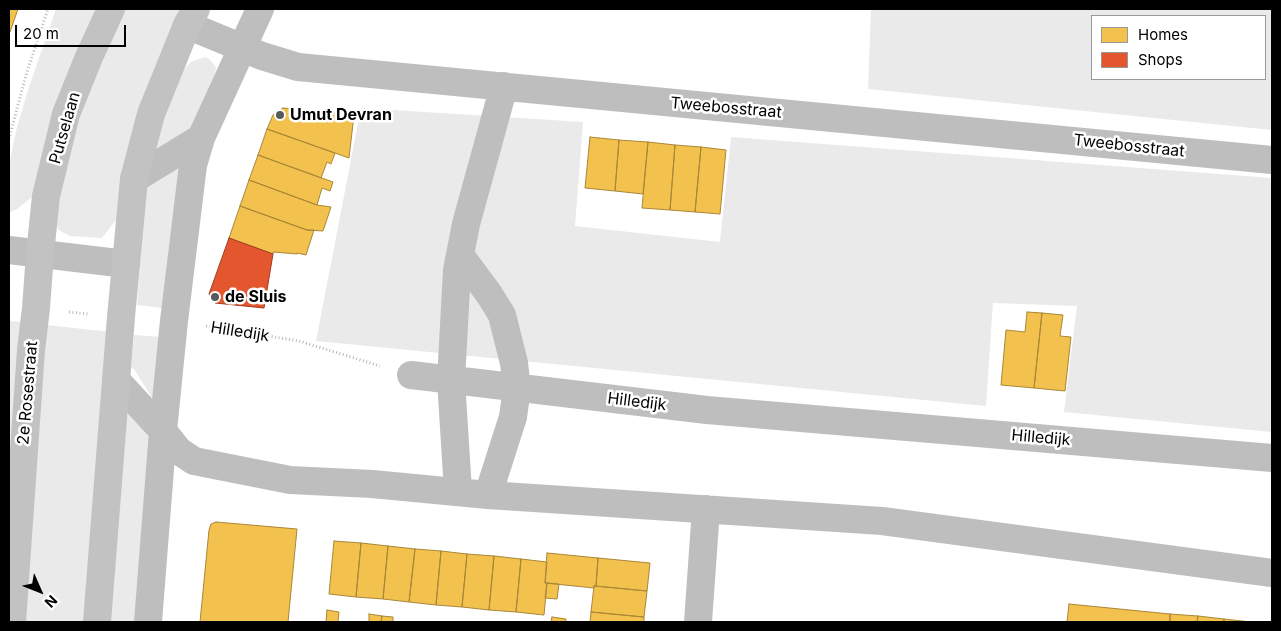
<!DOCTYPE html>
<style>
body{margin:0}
#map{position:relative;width:1281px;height:631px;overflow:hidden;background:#fff;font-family:Inter,sans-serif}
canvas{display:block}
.frame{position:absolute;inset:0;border:10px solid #000;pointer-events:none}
.legend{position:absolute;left:1091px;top:15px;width:175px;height:65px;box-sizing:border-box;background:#fff;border:1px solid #999;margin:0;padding:6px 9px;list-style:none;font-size:15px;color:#000}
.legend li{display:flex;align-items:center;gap:10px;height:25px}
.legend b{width:25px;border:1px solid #999}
.north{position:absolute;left:15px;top:566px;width:50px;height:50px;-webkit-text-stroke:4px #fff;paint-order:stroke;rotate:134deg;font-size:14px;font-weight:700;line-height:20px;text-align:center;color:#000}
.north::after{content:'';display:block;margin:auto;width:18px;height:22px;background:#000;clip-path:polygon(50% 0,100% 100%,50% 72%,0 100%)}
.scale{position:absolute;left:15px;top:25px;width:111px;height:22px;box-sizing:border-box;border:2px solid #000;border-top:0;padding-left:6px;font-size:15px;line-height:18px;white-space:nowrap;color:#000;-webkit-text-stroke:4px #fff;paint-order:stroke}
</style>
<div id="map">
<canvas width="1281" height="631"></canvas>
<div class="frame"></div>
<ul class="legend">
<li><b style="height:14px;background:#f2c14e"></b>Homes</li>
<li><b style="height:14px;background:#e4572e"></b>Shops</li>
</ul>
<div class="north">N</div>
<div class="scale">20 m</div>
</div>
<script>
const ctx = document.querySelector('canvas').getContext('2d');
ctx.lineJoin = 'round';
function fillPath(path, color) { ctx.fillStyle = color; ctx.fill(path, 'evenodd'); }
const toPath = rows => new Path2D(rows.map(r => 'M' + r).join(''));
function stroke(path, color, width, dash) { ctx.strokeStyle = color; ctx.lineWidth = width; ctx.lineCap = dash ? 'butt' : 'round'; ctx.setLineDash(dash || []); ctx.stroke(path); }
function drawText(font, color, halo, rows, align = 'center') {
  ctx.font = font + ' Inter,sans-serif'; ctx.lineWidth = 5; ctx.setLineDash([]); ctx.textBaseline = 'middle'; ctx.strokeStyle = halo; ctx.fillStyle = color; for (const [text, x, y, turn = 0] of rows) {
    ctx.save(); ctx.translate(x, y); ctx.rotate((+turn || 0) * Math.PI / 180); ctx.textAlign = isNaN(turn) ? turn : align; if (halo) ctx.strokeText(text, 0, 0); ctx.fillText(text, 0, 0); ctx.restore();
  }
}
fillPath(toPath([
 [56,9,97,9,36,194,17,209,9,213,9,165,17,127,28,90],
 [122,9,185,9,116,220,102,238,70,236,62,232,58,229,55,222,56,210,78,110],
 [871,9,1272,9,1272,130,868,89],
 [1265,16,1265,79,1092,79,1092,16],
 [205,57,209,59,216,67,215,73,191,130,154,154,166,109,179,74,191,62],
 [361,108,583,122,575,226,720,242,731,137,1272,178,1272,432,1064,412,1077,306,993,303,986,406,316,341],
 [181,165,169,246,164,308,137,305,144,210,147,186],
 [9,321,23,322,9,484],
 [46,325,111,332,86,622,20,622],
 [134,335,161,337,154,401,134,369,131,368],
 [128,405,130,405,149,437,136,622,110,622]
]), '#eaeaea');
const homes = toPath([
 [9,9,18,9,10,32,9,32,9,9],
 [283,108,354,115,349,158,267,129,273,115,283,108],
 [267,129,335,153,331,164,327,162,321,178,258,155,267,129],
 [590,137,619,140,615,191,585,188,590,137],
 [619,140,648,142,643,194,615,191,619,140],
 [648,142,675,145,670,210,642,208,648,142],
 [675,145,701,147,695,212,670,210,675,145],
 [701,147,726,150,720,214,695,212,701,147],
 [258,155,333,182,330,191,322,188,317,205,249,180,258,155],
 [249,180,317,205,331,207,323,231,307,230,240,206,249,180],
 [240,206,307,230,314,230,306,255,297,253,297,254,273,252,273,254,229,238,240,206],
 [1027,312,1042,313,1034,388,1001,385,1006,330,1025,332,1027,312],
 [1042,313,1063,315,1060,336,1071,337,1065,391,1034,388,1042,313],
 [216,522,297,529,288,622,200,622,209,530,211,524,216,522],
 [334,541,361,543,356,597,329,594,334,541],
 [361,543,388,546,383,599,356,597,361,543],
 [388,546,415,549,409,602,383,599,388,546],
 [415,549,441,551,436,605,409,602,415,549],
 [441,551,467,554,462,607,436,605,441,551],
 [547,553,598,558,596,586,594,586,594,588,545,583,547,553],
 [467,554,494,556,489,610,462,607,467,554],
 [494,556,521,559,516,612,489,610,494,556],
 [598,558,650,563,647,591,596,586,598,558],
 [521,559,547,562,545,583,547,583,544,615,516,612,521,559],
 [547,583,559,584,557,599,545,598,547,583],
 [594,586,647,591,644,617,591,612,594,586],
 [1069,604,1170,614,1170,622,1067,622,1069,604],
 [327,610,339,612,338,622,326,622,327,610],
 [591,612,644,617,644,622,590,622,591,612],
 [369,614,382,616,381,622,369,622,369,614],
 [1170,614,1198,616,1197,622,1170,622,1170,614],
 [382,616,393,617,393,622,381,622,382,616],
 [1198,616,1224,619,1224,622,1197,622,1198,616],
 [552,617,566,619,566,622,551,622,552,617],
 [1224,619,1251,622,1224,622,1224,619]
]);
fillPath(homes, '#f2c14e');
stroke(homes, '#a98737', 1);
const shops = toPath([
 [229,238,273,254,264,308,215,303,209,294,229,238]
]);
fillPath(shops, '#e4572e');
stroke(shops, '#a03d20', 1);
stroke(toPath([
 [9,139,26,75,48,9],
 [69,312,88,314],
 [206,326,299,341,380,366]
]), '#b8b8b8', 3, [1, 2.5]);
stroke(toPath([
 [187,25,262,56,298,67,1272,160],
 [134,179,201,138,260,9],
 [9,250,126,264],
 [460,255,489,294,502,315,514,363,517,388,513,417,488,495],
 [411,375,707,410,1272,458],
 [116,380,163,431,179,451,194,461,290,480,372,484,488,495,882,521,1272,573],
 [458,491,451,380,457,270,466,224,504,86],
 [148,622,163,431,174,321,193,165,201,138],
 [698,622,706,509]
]), '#bebebe', 28);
stroke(toPath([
 [12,622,31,350,36,308,40,254,46,196,66,114,89,57,111,9],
 [97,622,121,317,134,179,151,114,187,25,196,9]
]), '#c2c2c2', 28);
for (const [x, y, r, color] of [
 [280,115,5,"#595959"],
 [215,297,5,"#595959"]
]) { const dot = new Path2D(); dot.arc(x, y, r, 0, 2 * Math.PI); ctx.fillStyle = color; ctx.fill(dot); stroke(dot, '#fff', 2); }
drawText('16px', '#000', '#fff', [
 ["Tweebosstraat",726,108,5],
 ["Putselaan",65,128,-74],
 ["Tweebosstraat",1129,146,6],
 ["Hilledijk",240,332,9],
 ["2e Rosestraat",28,393,-85],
 ["Hilledijk",637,402,7],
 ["Hilledijk",1041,438,5]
]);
drawText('bold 16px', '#000', '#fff', [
 ["Umut Devran",290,115],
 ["de Sluis",225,297]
], 'left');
</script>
